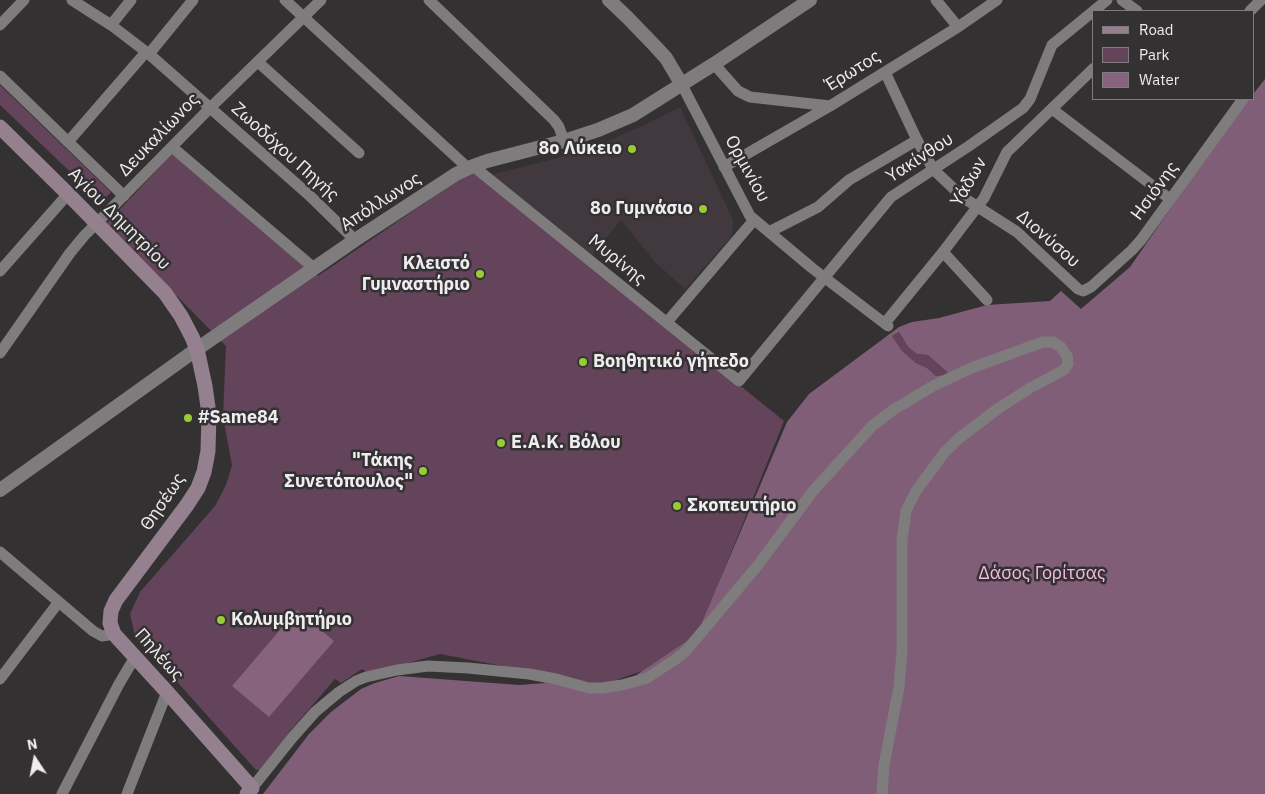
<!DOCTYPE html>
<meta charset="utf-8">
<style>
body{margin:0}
#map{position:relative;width:1265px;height:794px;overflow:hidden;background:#343133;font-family:"IBM Plex Sans",sans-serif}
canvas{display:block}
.legend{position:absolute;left:1092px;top:10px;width:162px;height:90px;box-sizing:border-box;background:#343133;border:1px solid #7e7c7e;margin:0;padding:6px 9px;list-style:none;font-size:15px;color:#eeecee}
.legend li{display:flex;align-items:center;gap:10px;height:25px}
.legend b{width:25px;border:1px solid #7e7c7e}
.north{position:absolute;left:10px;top:734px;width:50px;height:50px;-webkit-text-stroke:4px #343133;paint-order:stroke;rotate:349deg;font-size:14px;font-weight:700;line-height:20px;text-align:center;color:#eeecee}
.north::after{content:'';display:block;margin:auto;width:18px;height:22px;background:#eeecee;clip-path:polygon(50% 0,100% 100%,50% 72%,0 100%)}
</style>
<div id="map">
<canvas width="1265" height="794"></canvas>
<ul class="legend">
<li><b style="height:6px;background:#94808e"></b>Road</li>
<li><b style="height:14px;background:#63445a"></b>Park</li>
<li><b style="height:14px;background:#87637d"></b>Water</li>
</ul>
<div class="north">N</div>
</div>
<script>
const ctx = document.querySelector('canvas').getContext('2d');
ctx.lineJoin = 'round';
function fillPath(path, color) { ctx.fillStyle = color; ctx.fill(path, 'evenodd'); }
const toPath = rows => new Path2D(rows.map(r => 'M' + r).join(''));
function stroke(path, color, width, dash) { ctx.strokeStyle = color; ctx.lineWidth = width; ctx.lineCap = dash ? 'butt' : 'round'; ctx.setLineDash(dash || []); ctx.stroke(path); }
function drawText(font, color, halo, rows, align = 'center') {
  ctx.font = font + ' "IBM Plex Sans",sans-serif'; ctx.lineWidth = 5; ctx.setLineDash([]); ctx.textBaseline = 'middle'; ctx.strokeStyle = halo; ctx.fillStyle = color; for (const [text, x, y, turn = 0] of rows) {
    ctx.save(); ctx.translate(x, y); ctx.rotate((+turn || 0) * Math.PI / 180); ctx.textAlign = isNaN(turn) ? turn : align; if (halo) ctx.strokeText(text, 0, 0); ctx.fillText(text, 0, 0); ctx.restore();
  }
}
fillPath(toPath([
 [680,107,733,220,732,236,685,289,655,262,621,220,592,255,491,175,557,158,598,145,638,128]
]), '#41393e');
fillPath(toPath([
 [0,85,111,192,102,202,0,105],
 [174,152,318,276,473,170,784,421,714,595,697,634,642,671,602,685,440,654,369,674,362,669,341,683,335,679,291,730,262,770,256,770,153,655,135,636,130,614,140,592,215,506,226,485,232,465,223,417,226,346,106,224],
 [899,332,903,339,908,347,917,354,928,355,949,374,936,376,927,368,916,363,902,351,892,336]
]), '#63445a');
fillPath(toPath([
 [1265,79,1265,794,263,794,309,734,331,712,361,689,375,683,399,676,519,685,546,683,615,691,642,671,697,634,787,422,809,394,899,327,912,322,939,318,987,305,1050,301,1061,291,1081,309,1130,267,1200,166,1245,99,1254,99,1254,93],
 [899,332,908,347,917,354,928,355,949,374,936,376,927,368,916,363,902,351,892,336]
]), '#815e77');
fillPath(toPath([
 [297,610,334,641,269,717,232,686]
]), '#87637d');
stroke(toPath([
 [72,0,111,25,149,54,309,195,355,240],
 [285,0,468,168],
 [429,0,554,120,559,127,564,141],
 [936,0,958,27],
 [1122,0,1137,11],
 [1250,11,1261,0],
 [0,25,24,0],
 [111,25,131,0],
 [149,54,193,0],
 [258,62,359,153],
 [714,64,738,91,750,97,830,106],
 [885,72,917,140,933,169,954,189,967,200,1017,232,1078,289,1083,291,1091,287,1132,250,1141,240,1243,99],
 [0,76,124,196],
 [682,85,750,216,812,268,888,326],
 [1052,109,1170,199],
 [68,142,146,52],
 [172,147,315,269],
 [473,166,739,381,891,197,969,146,1023,108,1030,99,1052,45,1107,0],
 [724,167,830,106,958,27,997,0],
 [769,232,818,207,849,180,917,140],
 [943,252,987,300],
 [0,271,68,194],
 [667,322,754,220],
 [885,323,943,252,984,198,1007,152,1094,68],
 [0,353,70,253,84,236,210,108,321,0],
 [0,552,93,631,102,636,114,634],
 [0,679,58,603],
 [252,788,292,738,315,712,339,692,356,681,366,677,397,670,428,666,468,668,529,674,556,679,589,688,602,688,622,685,647,678,676,659,686,651,758,565,813,491,873,425,893,410,933,386,971,368,1043,342,1053,342,1061,347,1067,356,1068,364,1064,370,1030,388,999,408,958,439,944,453,916,491,906,511,902,540,902,653,899,687,884,765,882,794],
 [62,794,119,684,135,657],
 [127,794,167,692]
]), '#7f7c7e', 11);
stroke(toPath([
 [609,0,627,17,655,46,666,58,682,85],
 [0,490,197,349,355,240,456,174,473,166,487,161,564,141,598,130,633,115,714,64,810,0]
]), '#7f7c7e', 14);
stroke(toPath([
 [0,127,68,194,165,293,181,316,192,337,197,349,205,386,209,414,208,451,204,472,198,488,187,505,116,600,111,611,110,623,114,634,167,692,252,788,247,794]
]), '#94808e', 15);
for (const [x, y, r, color] of [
 [632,149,5,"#98cb37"],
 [703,209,5,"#98cb37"],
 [480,274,5,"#98cb37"],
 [583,362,5,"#98cb37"],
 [188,418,5,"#98cb37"],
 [501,443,5,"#98cb37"],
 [423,471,5,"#98cb37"],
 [677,506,5,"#98cb37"],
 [221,620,5,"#98cb37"]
]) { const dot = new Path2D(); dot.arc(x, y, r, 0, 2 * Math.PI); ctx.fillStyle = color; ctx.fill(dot); stroke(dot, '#343133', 2); }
drawText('18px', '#eeecee', '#343133', [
 ["Έρωτος",853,71,-32],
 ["Δευκαλίωνος",159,135,-46],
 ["Ζωοδόχου Πηγής",285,152,42],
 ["Υακίνθου",920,158,-33],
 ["Ορμινίου",747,169,61],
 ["Υάδων",969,182,-60],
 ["Ησιόνης",1155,191,-54],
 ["Απόλλωνος",381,202,-33],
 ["Αγίου Δημητρίου",119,219,45],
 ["Διονύσου",1048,239,41],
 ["Μυρίνης",617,260,39],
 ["Θησέως",163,502,-56],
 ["Πηλέως",159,655,48]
]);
drawText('bold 18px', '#eeecee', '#343133', [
 ["8ο Λύκειο",622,149,"right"],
 ["8ο Γυμνάσιο",693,209,"right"],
 ["Κλειστό",470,264,"right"],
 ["Γυμναστήριο",470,285,"right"],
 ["Βοηθητικό γήπεδο",593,362],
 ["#Same84",198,418],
 ["Ε.Α.Κ. Βόλου",511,443],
 ["\"Τάκης",413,461,"right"],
 ["Συνετόπουλος\"",413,482,"right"],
 ["Σκοπευτήριο",687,506],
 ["Κολυμβητήριο",231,620]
], 'left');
drawText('18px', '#f4b8e3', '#343133', [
 ["Δάσος Γορίτσας",1042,574]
]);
</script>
